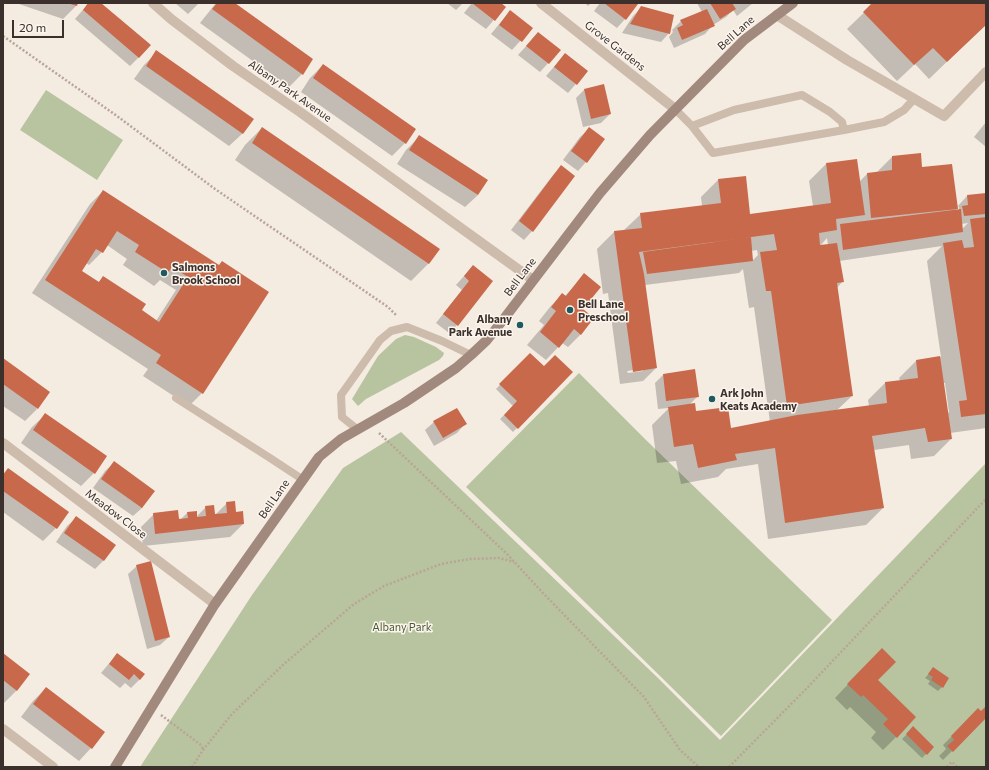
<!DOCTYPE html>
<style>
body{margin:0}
#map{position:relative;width:989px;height:770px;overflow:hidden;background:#f4ebe1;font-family:Commissioner,sans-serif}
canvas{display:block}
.frame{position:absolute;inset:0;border:4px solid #3b302b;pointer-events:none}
.scale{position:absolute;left:12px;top:20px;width:52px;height:18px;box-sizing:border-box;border:2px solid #3b302b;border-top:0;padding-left:5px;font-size:12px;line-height:14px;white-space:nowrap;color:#3b302b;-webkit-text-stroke:3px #fbf5ee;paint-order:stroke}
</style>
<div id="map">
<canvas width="989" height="770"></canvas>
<div class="frame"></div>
<div class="scale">20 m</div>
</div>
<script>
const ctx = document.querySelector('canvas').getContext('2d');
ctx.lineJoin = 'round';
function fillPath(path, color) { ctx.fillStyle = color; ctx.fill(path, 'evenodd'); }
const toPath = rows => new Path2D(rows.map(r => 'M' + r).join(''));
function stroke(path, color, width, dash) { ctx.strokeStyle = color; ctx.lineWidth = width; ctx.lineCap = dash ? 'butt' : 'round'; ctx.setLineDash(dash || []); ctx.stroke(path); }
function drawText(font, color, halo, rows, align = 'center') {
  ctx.font = font + ' Commissioner,sans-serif'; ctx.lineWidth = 3; ctx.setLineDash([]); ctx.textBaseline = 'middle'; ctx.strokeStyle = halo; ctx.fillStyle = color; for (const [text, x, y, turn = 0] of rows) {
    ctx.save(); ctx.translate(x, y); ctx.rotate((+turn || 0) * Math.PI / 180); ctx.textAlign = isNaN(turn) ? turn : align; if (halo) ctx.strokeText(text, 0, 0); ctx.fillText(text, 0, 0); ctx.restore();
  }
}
fillPath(toPath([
 [46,90,123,140,97,180,20,130],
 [405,335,414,337,436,347,444,353,443,356,439,360,366,399,358,406,352,399,378,356,396,339],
 [579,373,647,441,832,620,721,736,535,553,466,487],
 [401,432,658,678,720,740,986,463,986,767,140,767,252,595,343,468]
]), '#b8c4a0');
fillPath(toPath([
 [16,3,77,3,76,6,63,19],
 [89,3,99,3,139,57,130,66,75,19],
 [175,3,199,3,188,14],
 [216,3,233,3,302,74,289,87,200,23],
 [447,3,463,3,456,10],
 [472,3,500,3,505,7,486,29,464,13],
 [585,3,591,3,588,6],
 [600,3,635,3,636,4,625,19,617,28,594,11],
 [697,3,753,3,737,16,733,10,726,17,713,25,705,34,674,48,669,37,673,32,672,30,681,21,702,12],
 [874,3,986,3,986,24,929,79,915,64,897,81,847,29],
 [642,7,669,33,661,42,622,33,633,16],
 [510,11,532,28,512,50,491,34],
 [538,33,560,50,540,72,518,55],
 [157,52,252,119,242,134,229,146,134,79,144,65],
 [565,54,587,71,568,93,546,76],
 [323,65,405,143,392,156,301,92,310,78],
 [585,89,610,114,601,123,583,127,576,98],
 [986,122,986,147,974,137],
 [262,128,438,249,428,264,411,281,235,160,245,145],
 [589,129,586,162,578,171,563,160,580,137],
 [419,137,478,195,465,207,397,164,406,150],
 [892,157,922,168,957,207,967,196,986,194,986,428,950,433,951,439,934,456,911,459,909,445,874,450,883,508,866,525,768,539,758,464,726,469,718,477,681,484,676,461,657,463,652,425,669,408,658,409,655,383,663,375,698,396,689,405,695,412,730,429,770,422,754,307,749,308,743,269,739,273,645,285,656,368,643,381,620,384,608,293,603,294,597,249,614,232,623,231,641,214,702,206,701,197,718,180,749,215,813,206,809,181,826,164,859,182,867,174,877,172],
 [959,206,959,210,955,211],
 [968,223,962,229,961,224],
 [827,238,828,245,820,246],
 [942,246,927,261,941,357,916,361,899,378,900,381,885,383,868,400,869,406,837,410,852,396,837,288,842,282,839,261],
 [757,250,758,255,752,261,751,251],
 [643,369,643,371,628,373,627,371],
 [943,383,945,383,949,412,947,414],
 [561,167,532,231,524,240,511,230,553,175],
 [103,191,219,266,202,393,189,406,143,376,148,369,32,293,90,204],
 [107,245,127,259,123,265,154,286,160,280,176,290,156,321,141,311,103,277,98,283,80,272,86,263,89,265,102,252],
 [473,266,492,281,457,325,449,333,436,323,462,290,456,285],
 [584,275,581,334,568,347,562,343,546,360,527,345,544,325,539,321,550,307,562,295,565,296],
 [530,354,544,368,572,372,513,432,500,419,513,406,496,389],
 [3,359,37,409,25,421,3,406],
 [45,415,94,473,81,486,21,443,32,427],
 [434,422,465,424,457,433,434,446,425,430],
 [114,463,154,491,142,508,133,516,93,488,105,471],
 [8,469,56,528,43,541,3,512,3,474],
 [227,503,243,524,230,537,143,546,141,527,154,514,181,519,187,513,196,517,206,507,214,516],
 [76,518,114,545,103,561,95,569,56,542,67,526],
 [137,566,169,637,160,645,147,649,128,574],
 [3,654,17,690,4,703,3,702],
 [117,654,140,679,131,688,125,683,120,688,101,673],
 [869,662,877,680,896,737,883,750,871,738,876,732,850,707,847,710,835,698],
 [933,669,942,687,938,691,928,684,930,681,925,678],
 [46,688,91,748,79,761,21,717,33,701],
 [986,707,986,717,943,760,939,756,946,749,943,745,978,710,981,713],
 [913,728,933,747,922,758,902,739]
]), '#0003');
fillPath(toPath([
 [67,3,78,3,77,6],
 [88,3,101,3,151,45,139,58,83,10],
 [217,3,235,3,313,59,303,75,212,9],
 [472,3,501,3,506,7,495,21],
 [604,3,636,3,638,4,626,20],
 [710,3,732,3,736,9,720,19],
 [872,3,986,3,986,25,947,62,933,48,914,65,863,12],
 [641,6,674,15,670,34,630,24],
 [707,9,715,26,682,40,677,28,683,25,680,20],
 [510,10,533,28,522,42,499,25],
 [538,32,561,50,549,64,526,46],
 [156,50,254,119,243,134,146,66],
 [565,53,588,71,577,85,554,67],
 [323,64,416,129,406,144,313,78],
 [604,84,611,114,591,119,584,89],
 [262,127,440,249,429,264,252,143],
 [589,127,605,139,587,163,571,151],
 [419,135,488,180,478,195,409,150],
 [921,153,922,167,952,164,958,209,871,218,867,173,892,170,892,156],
 [857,159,865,215,836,219,837,230,819,233,820,245,837,243,844,282,837,283,853,396,787,406,771,291,766,291,760,252,777,250,774,234,639,252,644,274,657,368,633,372,614,231,642,228,640,213,721,203,718,179,746,176,750,214,831,203,826,163],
 [561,165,575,176,533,232,519,221],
 [103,190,219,265,222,261,269,292,203,394,156,363,161,355,45,280],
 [117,231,139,245,135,252,168,273,172,267,188,277,159,322,142,310,146,304,103,276,99,282,82,271,96,249,103,253],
 [986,193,986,214,964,216,962,206,968,205,967,195],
 [961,209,963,232,843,250,840,224],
 [986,217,986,414,961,417,959,401,967,400,943,243,962,240,964,248,974,247,970,219],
 [751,237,753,261,647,274,643,252],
 [473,265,493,281,458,326,443,314,469,281,464,276],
 [584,273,601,287,583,309,594,318,581,335,574,329,559,348,540,332,556,311,551,307,562,293,566,296],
 [530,353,544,366,555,355,573,372,518,429,504,415,517,401,499,384],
 [940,356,952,439,928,442,925,428,872,436,884,508,785,523,775,448,735,454,737,460,698,468,693,444,674,447,668,407,695,403,696,411,728,407,731,428,797,415,887,403,885,382,918,378,916,360],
 [3,358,50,392,38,409,3,384],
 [695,369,699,397,666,401,663,374],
 [457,408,467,424,443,438,433,421],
 [45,413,107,456,95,474,33,430],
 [114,461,155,491,142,508,101,479],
 [8,468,69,512,57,529,3,491,3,475],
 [235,501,236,512,243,511,244,524,155,534,153,513,178,510,179,519,188,518,187,512,197,511,197,517,206,516,205,506,214,505,215,514,227,513,226,502],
 [76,516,116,545,104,561,64,533],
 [151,561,170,637,155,641,136,565],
 [882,648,896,662,878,680,916,717,897,738,883,724,888,719,863,695,861,697,847,684],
 [3,653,30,674,17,691,3,680],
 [117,653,145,674,140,680,134,674,129,680,109,664],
 [933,667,949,678,943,688,931,680,933,677,928,674],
 [46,687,105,732,92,749,33,704],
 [986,706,986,718,953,752,947,746,954,740,951,736,978,708,981,711],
 [913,726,934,747,927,755,906,734]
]), '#c8694b');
stroke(toPath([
 [3,36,117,116,215,189,388,307,397,316],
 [379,433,507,554,542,592,644,697,680,750,699,767],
 [161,715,201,745,203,749],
 [192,767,203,750,232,714,284,664,354,604,384,586,441,564,470,559,499,558,514,562],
 [729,767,807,688,986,499],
 [947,767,952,762,957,767]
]), '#b9a596', 2.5, [2, 2]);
stroke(toPath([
 [675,109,692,126,713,153,844,130,842,122,830,112,802,95,734,110,692,126],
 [844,130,884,122,904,110,914,99],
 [176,398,270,458,302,479],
 [357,429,342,417,341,395,380,340,391,331,407,327,442,341,471,355]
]), '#cdbbac', 8);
stroke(toPath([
 [153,3,171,19,233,66,300,112,533,280],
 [541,3,675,109],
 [777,15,847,60,944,116,986,72],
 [3,443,215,604],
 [3,729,53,767]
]), '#cdbbac', 10);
stroke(toPath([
 [115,767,215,604,319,457,341,439,404,403,456,368,471,355,487,340,503,320,600,193,650,135,744,40,793,3]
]), '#a18a7d', 10);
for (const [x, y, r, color] of [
 [164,273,4,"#1f5a5e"],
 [570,310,4,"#1f5a5e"],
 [520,325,4,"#1f5a5e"],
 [712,399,4,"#1f5a5e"]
]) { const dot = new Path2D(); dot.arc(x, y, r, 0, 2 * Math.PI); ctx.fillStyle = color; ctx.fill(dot); stroke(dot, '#fbf5ee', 1.5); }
drawText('11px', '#3b302b', '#fbf5ee', [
 ["Bell Lane",736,33,-42],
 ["Grove Gardens",615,46,38],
 ["Albany Park Avenue",290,91,35],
 ["Bell Lane",520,277,-53],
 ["Bell Lane",274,499,-55],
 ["Meadow Close",116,514,37]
]);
drawText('bold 11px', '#3b302b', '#fbf5ee', [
 ["Salmons",172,267],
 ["Brook School",172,280],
 ["Bell Lane",578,304],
 ["Preschool",578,317],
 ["Albany",512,319,"right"],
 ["Park Avenue",512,332,"right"],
 ["Ark John",720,393],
 ["Keats Academy",720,406]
], 'left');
drawText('11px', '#4a5a2e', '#fbf5ee', [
 ["Albany Park",402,627]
]);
</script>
